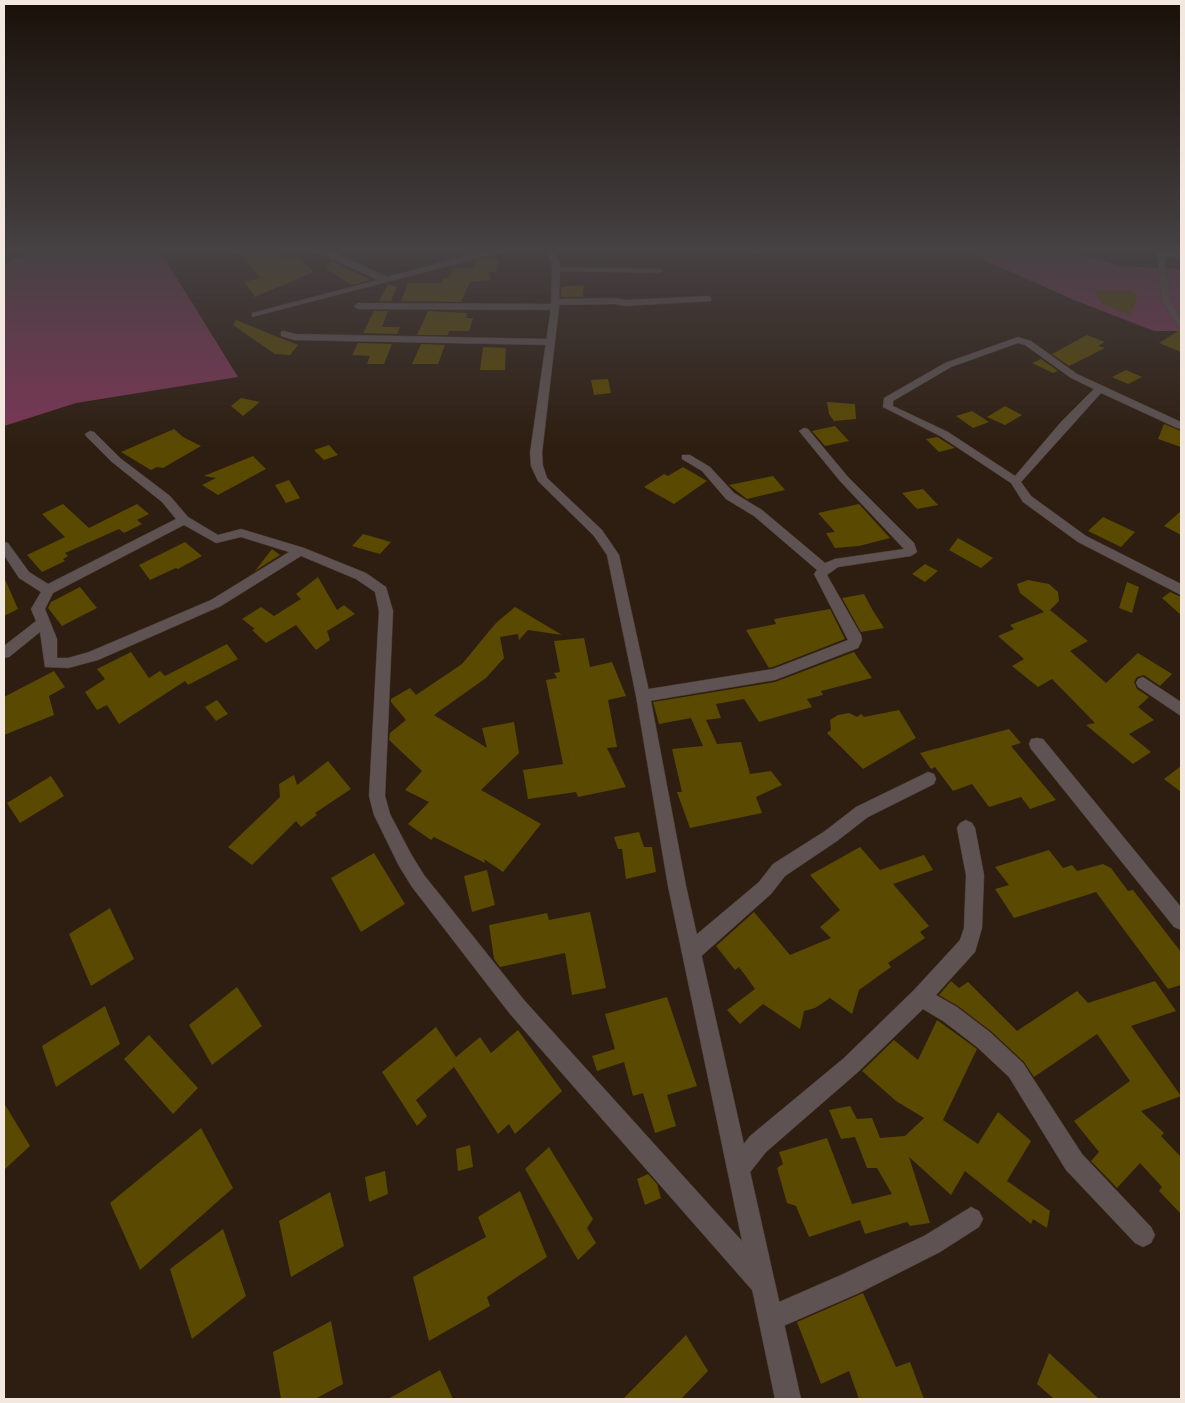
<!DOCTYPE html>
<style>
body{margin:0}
#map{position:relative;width:1185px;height:1403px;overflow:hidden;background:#2e1e11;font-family:"Zilla Slab",serif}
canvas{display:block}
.frame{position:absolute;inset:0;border:5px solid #f3e8df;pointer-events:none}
</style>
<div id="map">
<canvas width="1185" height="1403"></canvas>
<div class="frame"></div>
</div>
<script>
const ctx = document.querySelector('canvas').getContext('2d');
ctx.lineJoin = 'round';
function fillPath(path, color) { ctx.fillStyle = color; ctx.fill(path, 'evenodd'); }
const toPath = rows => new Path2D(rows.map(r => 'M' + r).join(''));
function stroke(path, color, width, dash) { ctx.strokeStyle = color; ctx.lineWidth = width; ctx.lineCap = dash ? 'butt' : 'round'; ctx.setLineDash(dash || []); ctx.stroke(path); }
fillPath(toPath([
 [24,251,160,251,238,377,76,403,4,426,4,264,27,253],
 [964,251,1071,251,1121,266,1181,269,1181,331,1154,331,1074,300]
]), '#7d3657');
fillPath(toPath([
 [237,251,277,251,287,258,296,255,314,272,255,297,244,282,261,278],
 [491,257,490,259,499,259,496,272,488,272,491,280,470,282,461,302,401,301,408,283,442,283,443,278,449,278,453,268,473,268,475,261],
 [331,261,369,279,370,280,352,285,326,269],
 [388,284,397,287,391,301,379,301],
 [584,285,583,297,561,297,561,287],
 [1094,290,1130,291,1138,296,1130,315,1102,304],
 [374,311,388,311,382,327,400,327,397,334,363,333],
 [428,311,467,313,466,318,473,318,469,331,449,331,448,335,417,335],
 [236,320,280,338,298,345,290,355,275,354,233,325],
 [1181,329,1181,352,1159,343],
 [1087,335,1105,342,1098,346,1105,348,1069,366,1052,354],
 [358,343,392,344,384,364,367,364,370,356,352,355],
 [421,344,445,345,438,364,412,364],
 [483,347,506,348,505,370,480,370],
 [1041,359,1058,371,1053,373,1032,363],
 [1126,370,1142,377,1128,384,1112,377],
 [608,379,611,393,594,395,591,380],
 [241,398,260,402,243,416,231,406],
 [827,402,855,404,856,419,834,421,829,414],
 [1005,406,1022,415,1005,425,987,417],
 [972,411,989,422,973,428,956,416],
 [1164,424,1181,431,1181,447,1158,439],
 [835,426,849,441,825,446,812,431],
 [174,429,183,437,201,446,163,468,157,467,151,470,121,452],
 [937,437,939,438,955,448,939,452,926,439],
 [329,445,338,455,324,460,314,450],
 [253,456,266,469,218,495,202,485,216,478,204,476],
 [683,467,707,481,674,504,644,487,664,474,668,476],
 [773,476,785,490,747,499,729,485],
 [289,480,300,498,286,503,275,485],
 [923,489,938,505,917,509,902,493],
 [63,504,89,528,137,504,149,514,137,520,142,524,124,533,119,529,65,553,68,556,63,559,65,561,42,572,27,555,65,537,42,514],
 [859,504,890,538,859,546,835,548,826,533,835,532,818,513],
 [1181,511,1181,535,1164,526],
 [1103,517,1135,532,1121,547,1088,531],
 [363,534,391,542,380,554,352,546],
 [958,538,993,558,981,568,949,550],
 [185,542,202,556,178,569,176,568,150,580,139,565],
 [272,549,280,555,255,571],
 [925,564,938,571,925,582,912,574],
 [4,577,18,609,4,616],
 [318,577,337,610,344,605,355,614,327,631,330,640,316,650,296,625,266,643,252,630,255,629,242,619,261,607,274,616,301,599,296,594],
 [1028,580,1049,584,1058,592,1059,601,1050,610,1088,641,1070,651,1106,683,1138,653,1172,674,1160,686,1144,675,1137,677,1134,682,1137,689,1149,697,1138,707,1154,720,1129,734,1151,752,1133,764,1086,725,1095,723,1052,679,1038,687,1012,666,1024,659,998,636,1014,629,1010,625,1044,612,1020,593,1017,584],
 [1127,582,1139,587,1132,613,1119,608],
 [80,587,97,608,62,626,48,608,51,602],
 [1170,592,1181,597,1181,615,1162,598],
 [864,594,872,609,884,628,861,632,842,598],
 [515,607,562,635,528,630,519,640,518,634,500,637,504,658,486,678,434,715,487,748,482,728,514,722,519,753,481,790,541,824,503,872,484,859,485,863,434,837,431,840,408,824,429,802,405,790,422,771,389,740,390,733,406,720,391,702,391,699,410,688,416,695,462,664,496,623],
 [830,609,845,639,773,667,769,668,746,630,776,624,774,619],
 [584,638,590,667,612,662,626,696,608,700,617,747,607,748,626,787,578,797,576,792,528,799,523,770,563,764,546,680,557,678,554,673,560,672,554,641],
 [227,644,238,659,188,685,185,681,119,724,107,705,97,710,85,692,105,679,97,669,131,652,149,678,160,671,165,676],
 [854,652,872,678,821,691,823,695,807,699,812,707,759,722,744,699,716,704,721,718,706,720,717,744,741,742,750,774,771,771,782,785,756,797,762,813,690,828,677,792,682,792,672,749,703,746,691,718,659,724,653,702,775,682],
 [54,671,65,687,49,696,54,715,4,735,4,697],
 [217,700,228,714,216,721,205,707],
 [899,710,916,738,863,769,827,733,831,730,830,720,838,715,849,713,857,717,861,714,864,717],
 [1009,729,1021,743,1011,746,1056,800,1030,809,1021,797,989,807,972,784,953,791,935,767,931,769,920,753],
 [328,761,351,789,315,813,317,815,301,827,296,821,252,865,228,847,280,797,279,784,294,775,297,785],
 [1181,766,1181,792,1164,779],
 [51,776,64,796,20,823,7,803],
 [639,832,644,847,652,847,656,872,626,879,622,849,618,849,614,837],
 [860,847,880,870,924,855,933,870,893,884,929,926,920,932,925,938,888,963,891,967,859,990,852,1014,830,998,815,1008,804,1011,800,1029,763,1004,740,1024,727,1010,755,989,739,967,735,970,716,946,754,912,790,955,831,938,820,927,840,910,810,875],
 [1049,850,1063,868,1072,865,1077,871,1103,864,1111,868,1128,891,1133,890,1181,952,1181,985,1168,989,1096,892,1014,918,995,889,1009,885,995,867],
 [374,853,405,904,361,932,331,878],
 [487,870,495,905,472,912,464,876],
 [110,908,134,959,91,986,69,934],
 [590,912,606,988,572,995,565,953,500,967,494,959,489,925,547,913,549,920],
 [951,981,959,988,968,982,1017,1031,1077,991,1088,1003,1155,981,1176,1011,1131,1026,1181,1096,1141,1111,1164,1133,1161,1136,1181,1157,1181,1214,1159,1191,1162,1187,1140,1163,1117,1188,1091,1161,1099,1152,1074,1121,1130,1081,1097,1034,1034,1077,1024,1062,992,1032,958,1006,939,995],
 [237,987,262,1026,212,1065,189,1025],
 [667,997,697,1086,667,1095,676,1126,655,1133,643,1093,633,1096,624,1062,597,1071,592,1056,615,1049,605,1014],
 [105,1006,120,1044,56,1087,42,1046],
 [937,1020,977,1049,943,1120,978,1144,998,1112,1031,1141,1007,1181,1050,1211,1047,1228,1033,1219,1031,1224,965,1171,951,1195,909,1157,930,1223,910,1226,907,1222,865,1234,860,1220,809,1237,796,1206,787,1203,777,1168,783,1164,779,1152,827,1138,852,1204,892,1194,877,1168,867,1168,855,1137,841,1139,829,1110,850,1106,857,1119,872,1118,880,1138,905,1136,924,1118,896,1101,862,1071,894,1040,918,1060],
 [436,1027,456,1057,480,1037,491,1053,518,1030,562,1091,515,1134,509,1124,498,1134,454,1067,416,1100,427,1116,417,1126,382,1072],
 [149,1035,198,1088,173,1114,124,1059],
 [4,1103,30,1146,4,1170],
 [201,1128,233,1188,140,1270,110,1203],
 [470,1145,473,1167,458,1171,456,1149],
 [549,1147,593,1219,587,1228,596,1243,578,1260,525,1169],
 [385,1171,388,1194,369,1202,365,1177],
 [648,1174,657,1184,661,1198,645,1205,637,1179],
 [520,1191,547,1257,487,1297,490,1306,429,1341,413,1277,486,1237,478,1217],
 [330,1192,344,1246,291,1277,279,1221],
 [223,1229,246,1296,192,1339,170,1269],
 [863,1293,896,1367,910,1362,924,1399,859,1399,849,1371,821,1384,797,1322],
 [331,1321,343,1384,315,1399,281,1399,273,1352],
 [686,1335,708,1371,681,1399,623,1399],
 [1049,1353,1099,1399,1054,1399,1037,1384],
 [440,1370,453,1399,388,1399]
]), '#5a4900');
const minor = toPath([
 [315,251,334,252,387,277,461,257,489,251,506,251,252,317,252,313,378,280,315,251],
 [744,251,762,251,758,253,744,251],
 [1153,251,1181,253,1181,257,1165,257,1170,301,1181,318,1181,327,1178,326,1162,301,1157,255,1153,251],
 [555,267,659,269,663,271,659,273,552,271,552,267,555,267],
 [708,296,711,297,711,301,625,306,615,304,556,305,559,307,555,310,358,309,354,306,358,303,554,304,551,302,555,299,615,298,625,300,708,296],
 [284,331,295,334,550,339,555,342,550,345,294,340,281,336,281,332,284,331],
 [1018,337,1031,341,1077,374,1181,422,1181,429,1177,428,1101,393,1021,482,1031,496,1086,536,1181,584,1181,595,1078,542,1023,502,1011,483,940,436,883,407,884,398,945,363,1018,337],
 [1018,343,1025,345,1071,378,1094,389,1061,422,1015,476,948,432,893,406,893,401,951,367,1018,343],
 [804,428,808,429,848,477,914,543,917,552,911,556,838,567,827,575,861,635,862,640,858,648,775,680,643,702,638,700,636,696,638,692,643,690,773,669,848,640,814,574,817,570,754,516,726,499,702,471,682,459,682,455,690,455,710,467,734,493,762,510,825,563,835,559,904,549,840,481,799,431,804,428],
 [90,431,94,432,120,458,170,496,188,517,218,535,241,529,304,548,366,573,386,587,393,611,385,796,390,814,411,854,424,875,524,1000,770,1272,773,1281,770,1290,761,1293,752,1290,510,1014,412,887,399,866,374,815,369,796,379,611,375,592,356,579,301,556,221,606,98,660,68,668,45,667,40,632,9,657,4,658,4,646,36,621,31,609,41,592,19,578,4,555,4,542,8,543,29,572,48,584,176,519,162,502,112,462,86,436,85,434,90,431],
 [184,525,216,543,241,537,289,552,211,600,89,652,68,658,57,658,57,639,45,609,53,593,184,525],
 [1143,677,1181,702,1181,716,1138,687,1136,683,1138,679,1143,677],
 [1037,738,1043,739,1181,907,1181,930,1174,927,1031,749,1029,744,1031,739,1037,738],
 [928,772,934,774,936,779,934,784,868,817,837,841,785,876,771,894,698,959,691,961,684,959,682,952,684,945,759,882,773,864,825,831,856,807,928,772],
 [966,820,972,823,975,828,984,875,982,928,975,952,936,995,957,1007,991,1033,1023,1063,1082,1154,1151,1227,1155,1235,1151,1243,1143,1247,1135,1243,1066,1170,1009,1077,977,1047,943,1021,923,1009,858,1072,766,1152,747,1176,739,1179,731,1176,728,1168,731,1160,750,1136,844,1058,914,990,960,940,964,928,966,875,957,828,960,823,966,820],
 [971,1207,979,1211,983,1219,979,1227,940,1252,859,1293,781,1327,772,1330,763,1327,760,1318,763,1309,841,1275,924,1236,971,1207]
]);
const tertiary = toPath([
 [544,251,552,251,560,263,559,307,542,453,543,466,547,478,602,530,619,555,650,696,686,886,801,1399,775,1399,668,886,636,696,607,555,594,536,538,481,531,466,530,453,551,307,552,263,544,251]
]);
stroke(minor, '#4a3a2e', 1);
stroke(tertiary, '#4a3a2e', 1);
fillPath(minor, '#5e5352');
fillPath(tertiary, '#5e5352');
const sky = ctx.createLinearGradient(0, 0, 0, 448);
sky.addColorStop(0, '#191009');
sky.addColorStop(0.56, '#464143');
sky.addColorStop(1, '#46414300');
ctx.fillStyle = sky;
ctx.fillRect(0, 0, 1185, 448);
</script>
